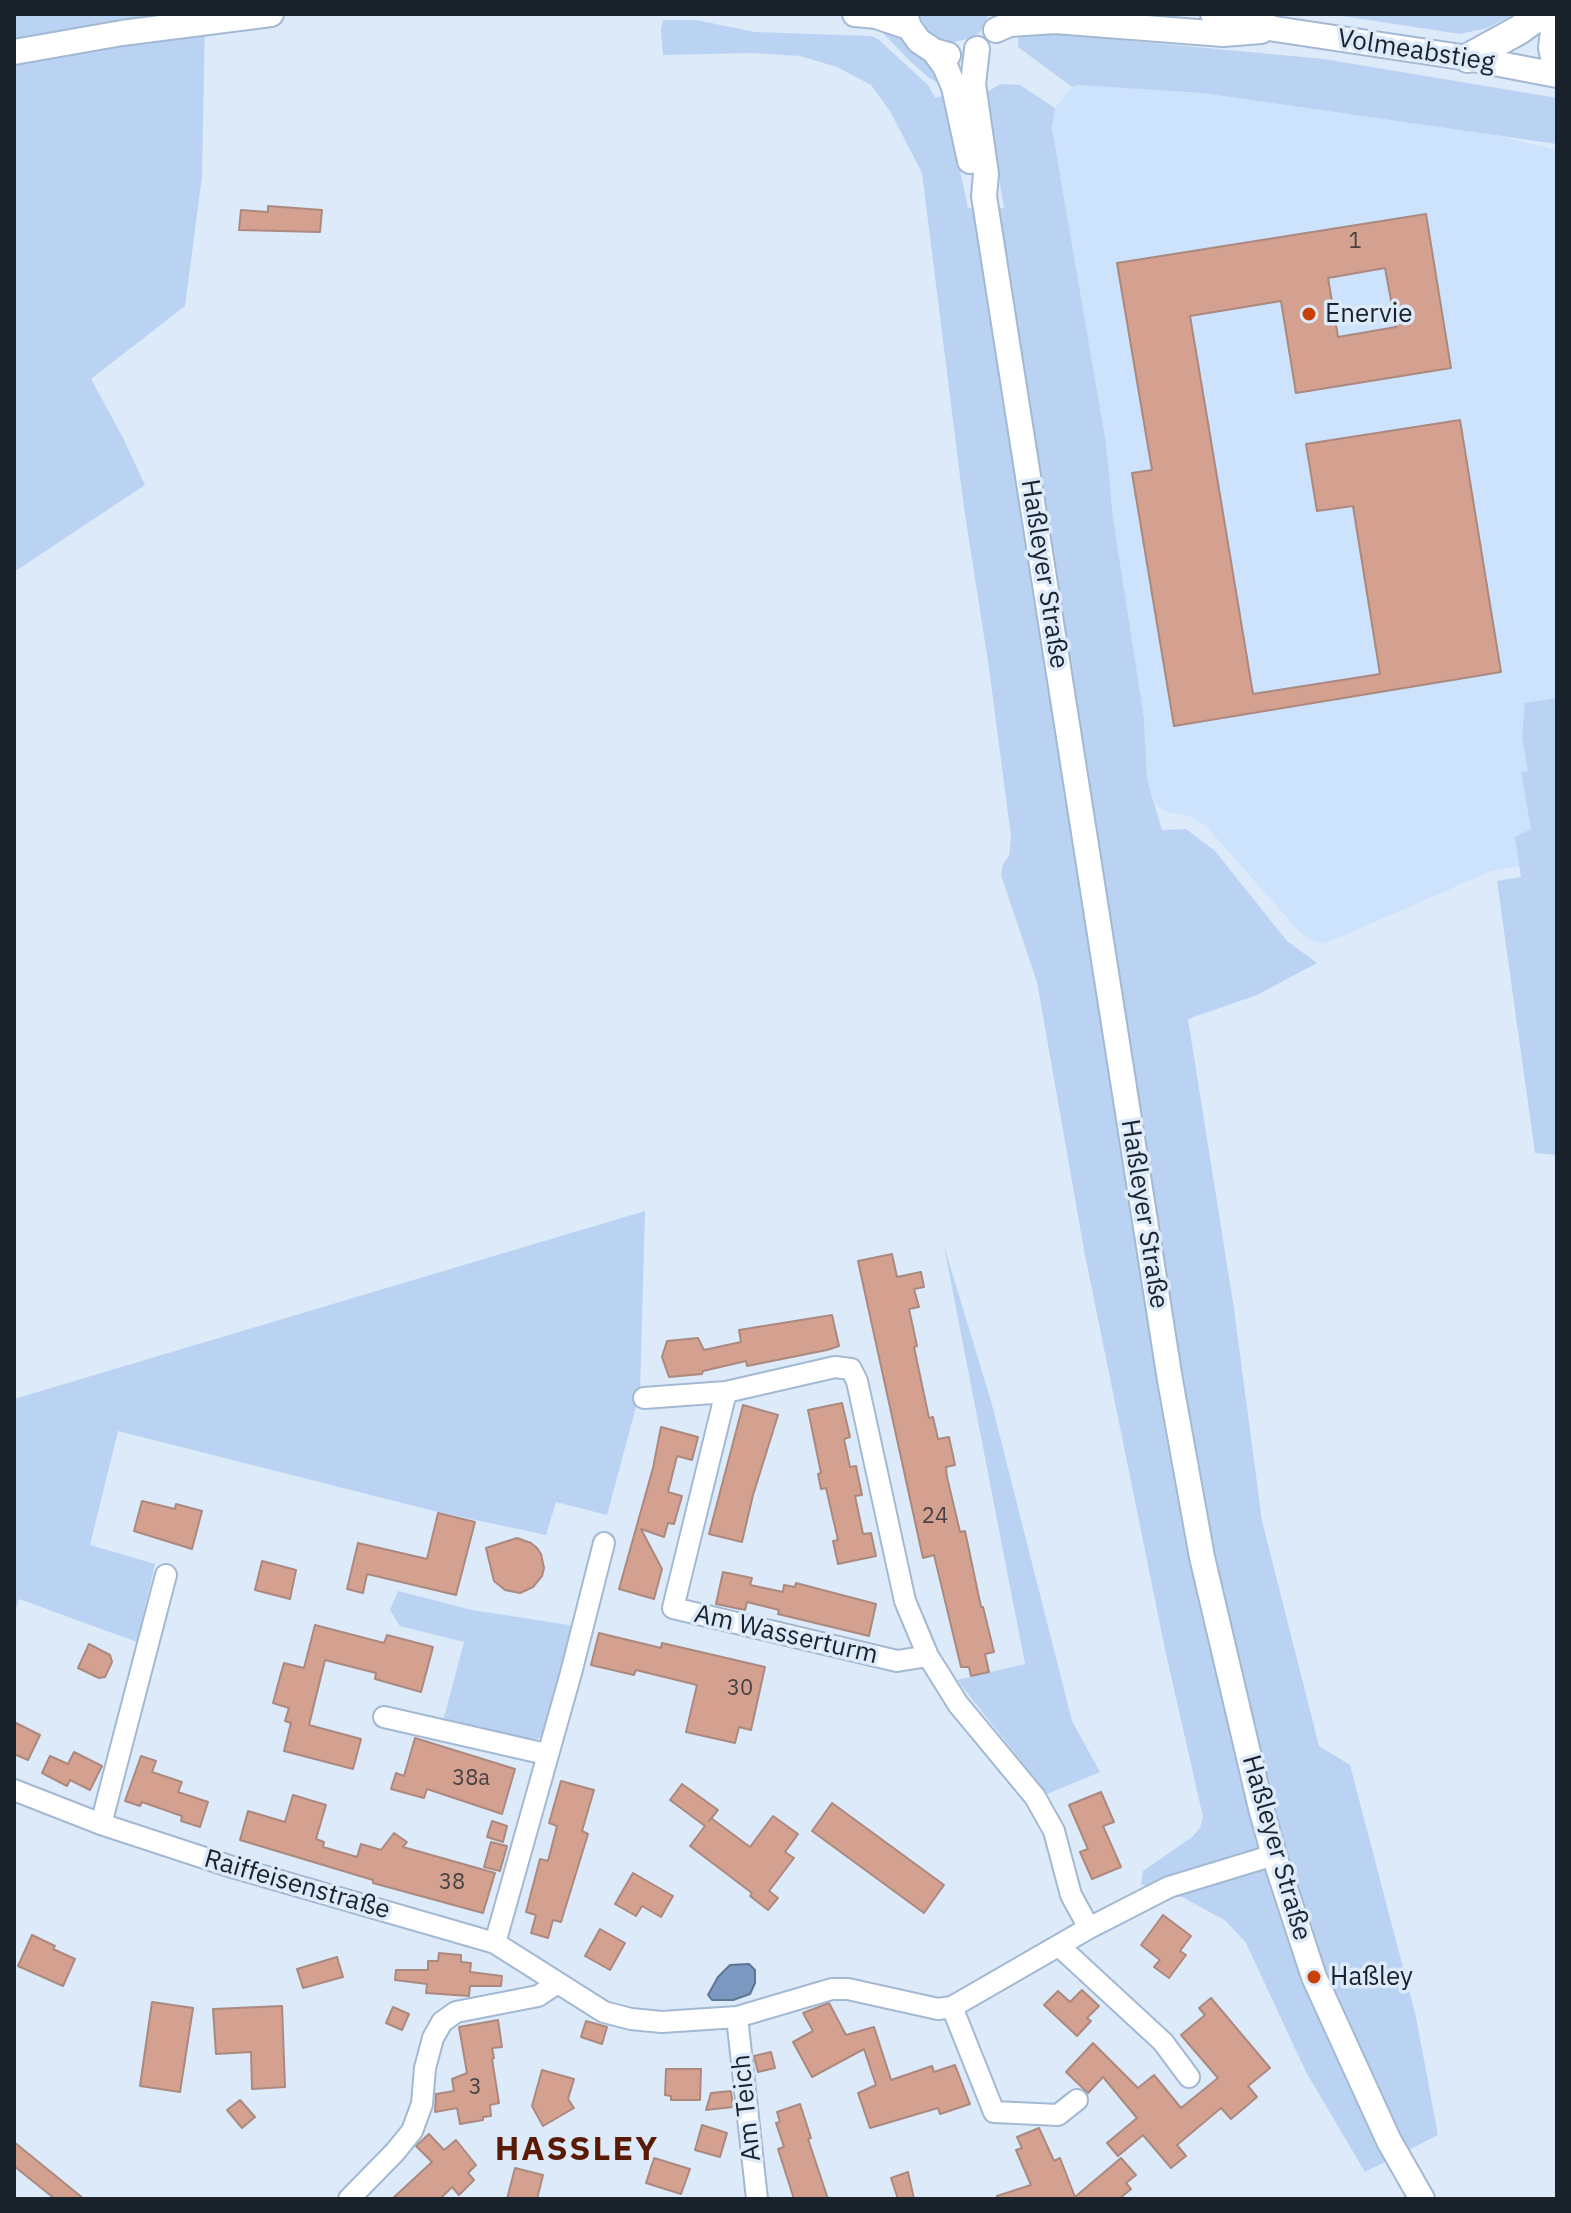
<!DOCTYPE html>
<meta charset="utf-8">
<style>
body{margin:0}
#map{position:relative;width:1571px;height:2213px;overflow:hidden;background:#dceafa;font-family:"IBM Plex Sans",sans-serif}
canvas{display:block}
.frame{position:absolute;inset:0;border:16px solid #1a222c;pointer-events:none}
</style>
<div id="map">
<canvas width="1571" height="2213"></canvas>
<div class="frame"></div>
</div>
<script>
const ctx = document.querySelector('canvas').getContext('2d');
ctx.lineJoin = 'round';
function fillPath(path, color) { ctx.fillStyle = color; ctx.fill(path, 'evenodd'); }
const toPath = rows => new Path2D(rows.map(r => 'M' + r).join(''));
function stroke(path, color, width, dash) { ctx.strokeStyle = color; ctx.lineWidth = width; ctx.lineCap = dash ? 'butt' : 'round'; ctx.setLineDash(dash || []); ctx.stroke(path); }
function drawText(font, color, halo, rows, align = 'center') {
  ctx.font = font + ' "IBM Plex Sans",sans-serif'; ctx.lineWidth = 7; ctx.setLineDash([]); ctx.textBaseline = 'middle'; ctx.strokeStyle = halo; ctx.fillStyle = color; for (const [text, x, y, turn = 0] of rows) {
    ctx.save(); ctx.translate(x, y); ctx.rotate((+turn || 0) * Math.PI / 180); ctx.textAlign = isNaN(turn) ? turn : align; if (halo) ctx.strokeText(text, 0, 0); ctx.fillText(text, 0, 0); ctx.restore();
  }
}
fillPath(toPath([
 [1078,85,1202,93,1495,135,1557,150,1557,884,1531,869,1514,867,1491,871,1324,944,1310,940,1296,928,1206,826,1190,816,1163,811,1155,803,1147,779,1144,718,1113,518,1106,443,1052,128,1055,108,1072,87]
]), '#cde2fd');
fillPath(toPath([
 [14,14,229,14,205,20,202,177,185,306,91,379,122,436,145,485,14,572],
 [919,14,989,14,981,31,972,38,949,43,937,39,928,32],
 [1329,14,1515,14,1487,28,1460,34],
 [663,20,696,20,755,32,871,36,878,39,928,85,935,98,949,94,949,118,968,208,1004,208,985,93,1001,84,1020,85,1055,108,1052,128,1106,443,1113,518,1144,718,1147,779,1162,830,1186,829,1215,851,1287,941,1317,963,1257,995,1188,1019,1234,1309,1262,1521,1319,1746,1350,1765,1416,2017,1438,2135,1365,2172,1306,2072,1246,1943,1226,1921,1184,1898,1141,1884,1143,1871,1192,1837,1200,1828,1203,1817,1166,1654,1084,1250,1037,982,1001,875,1003,864,1009,856,1011,837,989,668,964,508,922,173,890,111,871,85,837,67,800,56,752,53,663,55,661,29],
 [878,25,899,34,914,52,931,64,943,86,928,77,911,62,880,30],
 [1024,31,1324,59,1557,98,1557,144,1202,93,1078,85,1072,87,1018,47,1018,36],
 [1557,698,1557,1155,1535,1153,1497,881,1521,877,1515,837,1531,829,1521,772,1528,771,1522,736,1525,703],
 [645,1211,640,1392,607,1515,556,1502,546,1535,438,1512,118,1431,90,1545,155,1564,137,1642,19,1599,14,1616,14,1399],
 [944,1246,991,1401,1072,1721,1100,1772,1047,1794,957,1680,1025,1664],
 [398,1591,472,1610,576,1626,547,1732,538,1739,522,1738,443,1721,464,1642,400,1626,390,1610]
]), '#bbd3f2');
const water = toPath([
 [749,1964,755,1970,755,1983,750,1994,733,2000,712,2000,708,1995,718,1977,730,1965,749,1964]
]);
fillPath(water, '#7b99c0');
stroke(water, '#5e7594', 2);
const building = toPath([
 [268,206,322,210,320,232,239,230,241,210,268,212,268,206],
 [1426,214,1451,368,1296,393,1281,301,1190,316,1208,423,1253,694,1380,674,1353,506,1317,511,1306,444,1460,420,1501,672,1174,726,1132,473,1152,470,1117,263,1426,214],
 [1385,268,1396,327,1338,337,1328,278,1385,268],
 [892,1254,897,1277,921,1272,924,1287,914,1289,919,1307,909,1309,917,1346,914,1347,929,1418,933,1417,938,1439,949,1437,955,1465,946,1467,947,1477,960,1532,965,1531,981,1607,983,1607,994,1652,985,1654,989,1672,971,1676,969,1667,961,1667,934,1555,923,1558,858,1261,892,1254],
 [832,1315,839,1346,827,1350,747,1366,746,1361,703,1371,702,1374,669,1377,662,1357,667,1341,698,1338,704,1350,741,1342,739,1330,832,1315],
 [842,1403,850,1437,844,1439,850,1467,856,1466,862,1495,855,1496,863,1534,871,1533,876,1556,838,1564,833,1541,838,1540,826,1488,821,1489,818,1474,821,1473,808,1410,842,1403],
 [743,1405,778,1415,753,1495,742,1542,709,1534,743,1405],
 [661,1427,698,1437,692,1460,677,1456,668,1492,682,1496,674,1524,668,1523,664,1537,641,1529,662,1569,654,1599,619,1589,653,1468,661,1427],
 [142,1501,175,1509,176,1504,202,1511,192,1549,134,1531,142,1501],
 [438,1513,475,1522,456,1595,367,1574,363,1593,347,1589,358,1543,427,1559,438,1513],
 [517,1538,531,1543,537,1548,541,1554,544,1568,542,1576,533,1587,520,1593,505,1590,494,1581,486,1548,517,1538],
 [262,1561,296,1570,290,1599,255,1590,262,1561],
 [723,1572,752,1578,750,1585,783,1592,784,1585,795,1587,796,1583,876,1604,869,1636,778,1614,779,1610,747,1602,745,1610,716,1604,723,1572],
 [315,1625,384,1643,387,1635,433,1647,421,1692,375,1679,376,1673,325,1660,309,1725,361,1739,353,1769,284,1751,291,1723,285,1721,289,1708,273,1703,280,1677,284,1663,304,1668,315,1625],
 [599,1633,661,1648,662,1643,765,1667,751,1730,739,1727,735,1743,686,1732,697,1685,636,1670,634,1675,591,1665,599,1633],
 [89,1644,110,1655,112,1662,105,1677,99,1678,78,1668,89,1644],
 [14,1722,40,1735,28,1760,14,1754,14,1722],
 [415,1738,515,1769,502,1814,427,1789,424,1798,391,1789,396,1773,404,1776,415,1738],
 [74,1752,102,1766,90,1790,70,1780,67,1786,42,1773,50,1756,68,1764,74,1752],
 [141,1756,156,1761,152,1772,182,1782,178,1792,208,1802,200,1827,181,1821,182,1816,142,1802,140,1806,125,1801,141,1756],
 [561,1781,594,1790,582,1831,588,1834,561,1922,553,1920,548,1938,531,1933,536,1915,526,1912,540,1859,548,1861,557,1826,549,1823,561,1781],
 [682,1784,718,1810,709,1821,711,1818,750,1847,773,1816,798,1834,785,1852,794,1858,769,1891,778,1898,768,1910,750,1896,752,1893,690,1846,705,1826,670,1800,682,1784],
 [1101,1792,1114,1822,1103,1826,1121,1867,1092,1879,1080,1852,1088,1849,1069,1805,1101,1792],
 [293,1795,326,1805,316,1839,324,1842,323,1847,357,1857,361,1844,381,1850,394,1833,407,1842,403,1847,495,1873,483,1913,373,1883,373,1880,240,1840,248,1811,285,1822,293,1795],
 [832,1803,944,1885,924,1913,812,1831,832,1803],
 [492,1821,507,1826,503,1842,487,1837,492,1821],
 [491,1842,507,1846,500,1871,484,1867,491,1842],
 [633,1873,673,1896,661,1917,642,1906,636,1916,615,1904,633,1873],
 [1163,1915,1191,1936,1180,1951,1186,1955,1169,1978,1154,1967,1160,1960,1141,1945,1163,1915],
 [600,1929,625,1943,610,1970,585,1956,600,1929],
 [32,1935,55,1946,53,1949,75,1959,63,1986,18,1966,32,1935],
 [439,1953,461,1955,461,1962,471,1963,470,1972,502,1976,501,1986,470,1986,469,1996,426,1993,427,1984,395,1980,396,1970,428,1970,428,1961,438,1961,439,1953],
 [337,1957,343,1977,303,1988,297,1969,337,1957],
 [1082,1990,1099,2006,1087,2018,1091,2021,1077,2036,1044,2005,1058,1991,1070,2002,1082,1990],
 [1211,1998,1270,2068,1248,2086,1257,2097,1231,2119,1221,2108,1177,2145,1186,2156,1171,2168,1143,2135,1118,2156,1107,2143,1137,2118,1103,2077,1088,2093,1066,2072,1093,2043,1138,2088,1154,2075,1181,2108,1218,2078,1181,2035,1205,2015,1199,2008,1211,1998],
 [152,2002,193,2008,180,2092,140,2086,152,2002],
 [829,2003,846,2035,874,2027,891,2080,932,2066,934,2072,955,2065,970,2104,940,2114,938,2108,870,2128,858,2093,876,2085,864,2049,812,2077,793,2042,813,2031,803,2013,829,2003],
 [282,2006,285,2087,252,2089,251,2052,216,2054,213,2009,282,2006],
 [393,2007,409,2014,402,2030,386,2023,393,2007],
 [498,2020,502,2047,492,2048,494,2058,492,2059,499,2103,490,2105,491,2116,483,2117,483,2120,460,2124,457,2108,435,2112,436,2094,454,2091,452,2079,467,2073,459,2027,498,2020],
 [586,2021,607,2027,602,2044,581,2037,586,2021],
 [771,2052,775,2068,758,2072,754,2056,771,2052],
 [666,2069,701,2069,700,2100,671,2100,671,2096,665,2095,666,2069],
 [542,2070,574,2079,568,2099,574,2108,543,2126,532,2106,542,2070],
 [731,2091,733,2107,706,2110,711,2093,731,2091],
 [240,2100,255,2117,242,2128,227,2110,240,2100],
 [800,2104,811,2138,808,2139,828,2199,794,2199,778,2149,784,2147,776,2123,780,2122,777,2112,800,2104],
 [702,2125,727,2133,720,2157,695,2150,702,2125],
 [1039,2128,1054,2161,1060,2158,1075,2197,1121,2158,1136,2175,1126,2183,1131,2189,1119,2199,997,2199,997,2196,1031,2185,1016,2150,1022,2148,1017,2137,1039,2128],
 [429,2134,444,2150,456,2140,476,2165,468,2173,474,2180,459,2195,452,2187,440,2199,392,2199,432,2162,416,2146,429,2134],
 [14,2142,84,2199,55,2199,14,2166,14,2142],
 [654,2158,690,2169,681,2194,646,2183,654,2158],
 [515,2168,543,2175,537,2199,507,2199,515,2168],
 [908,2172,914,2199,898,2199,891,2178,908,2172]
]);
fillPath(building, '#d4a090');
stroke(building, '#ab897f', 2);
const minor = toPath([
 [644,1398,726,1392],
 [928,1656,897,1661,673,1608,726,1392,835,1367,851,1369,857,1381,905,1601,928,1656,958,1704,1035,1797,1054,1831,1071,1895,1089,1928],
 [384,1717,546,1754],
 [14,1790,101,1824,232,1867,495,1943,604,2012,631,2019,662,2022,737,2017,832,1989,848,1989,938,2009,952,2007,1089,1928,1169,1887,1274,1855],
 [101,1824,166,1575],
 [495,1943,571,1673,604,1543],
 [1059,1946,1163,2042,1189,2077],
 [952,2007,994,2112,1058,2115,1077,2100],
 [737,2017,757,2199],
 [349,2199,395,2152,412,2131,422,2104,425,2068,433,2038,442,2022,456,2012,538,1996,556,1984]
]);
const major = toPath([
 [855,14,876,16,909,27],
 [905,14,909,27,919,41,934,51,948,55],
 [1213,14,1275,29,1468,58,1557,75],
 [996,30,1010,24,1055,21,1223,34,1261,31],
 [977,49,973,84,986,174,984,196,1170,1380,1202,1557,1261,1808,1274,1855,1314,1977,1389,2141,1422,2199],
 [934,51,945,66,954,87,970,161],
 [14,52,122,33,271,14]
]);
const highway = toPath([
 [1557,14,1553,48,1557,66],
 [1468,58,1519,30,1541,14]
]);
stroke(minor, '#a3b9d3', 24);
stroke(major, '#a3b9d3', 28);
stroke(highway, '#a3b9d3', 32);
stroke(minor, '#fff', 20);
stroke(major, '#fff', 24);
stroke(highway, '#fff', 28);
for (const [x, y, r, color] of [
 [1309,314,8,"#c8410b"],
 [1314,1977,8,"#c8410b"]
]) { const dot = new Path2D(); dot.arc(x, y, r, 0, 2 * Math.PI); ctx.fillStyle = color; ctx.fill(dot); stroke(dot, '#dceafa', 3); }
drawText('22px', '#484245', null, [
 ["1",1355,242],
 ["24",935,1517],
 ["30",740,1689],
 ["38a",471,1779],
 ["38",452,1883],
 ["3",475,2088]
]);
drawText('26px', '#1a222c', '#dceafa', [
 ["Volmeabstieg",1416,51,9],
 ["Haßleyer Straße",1044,574,81],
 ["Haßleyer Straße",1144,1214,81],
 ["Am Wasserturm",786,1635,13],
 ["Haßleyer Straße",1276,1848,74],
 ["Raiffeisenstraße",297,1885,16],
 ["Am Teich",747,2108,-96]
]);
drawText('26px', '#1a222c', '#dceafa', [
 ["Enervie",1325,314],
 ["Haßley",1330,1977]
], 'left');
ctx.letterSpacing = '2px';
drawText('bold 34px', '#5b1a04', '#dceafa', [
 ["HASSLEY",577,2150]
]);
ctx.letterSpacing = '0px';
</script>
